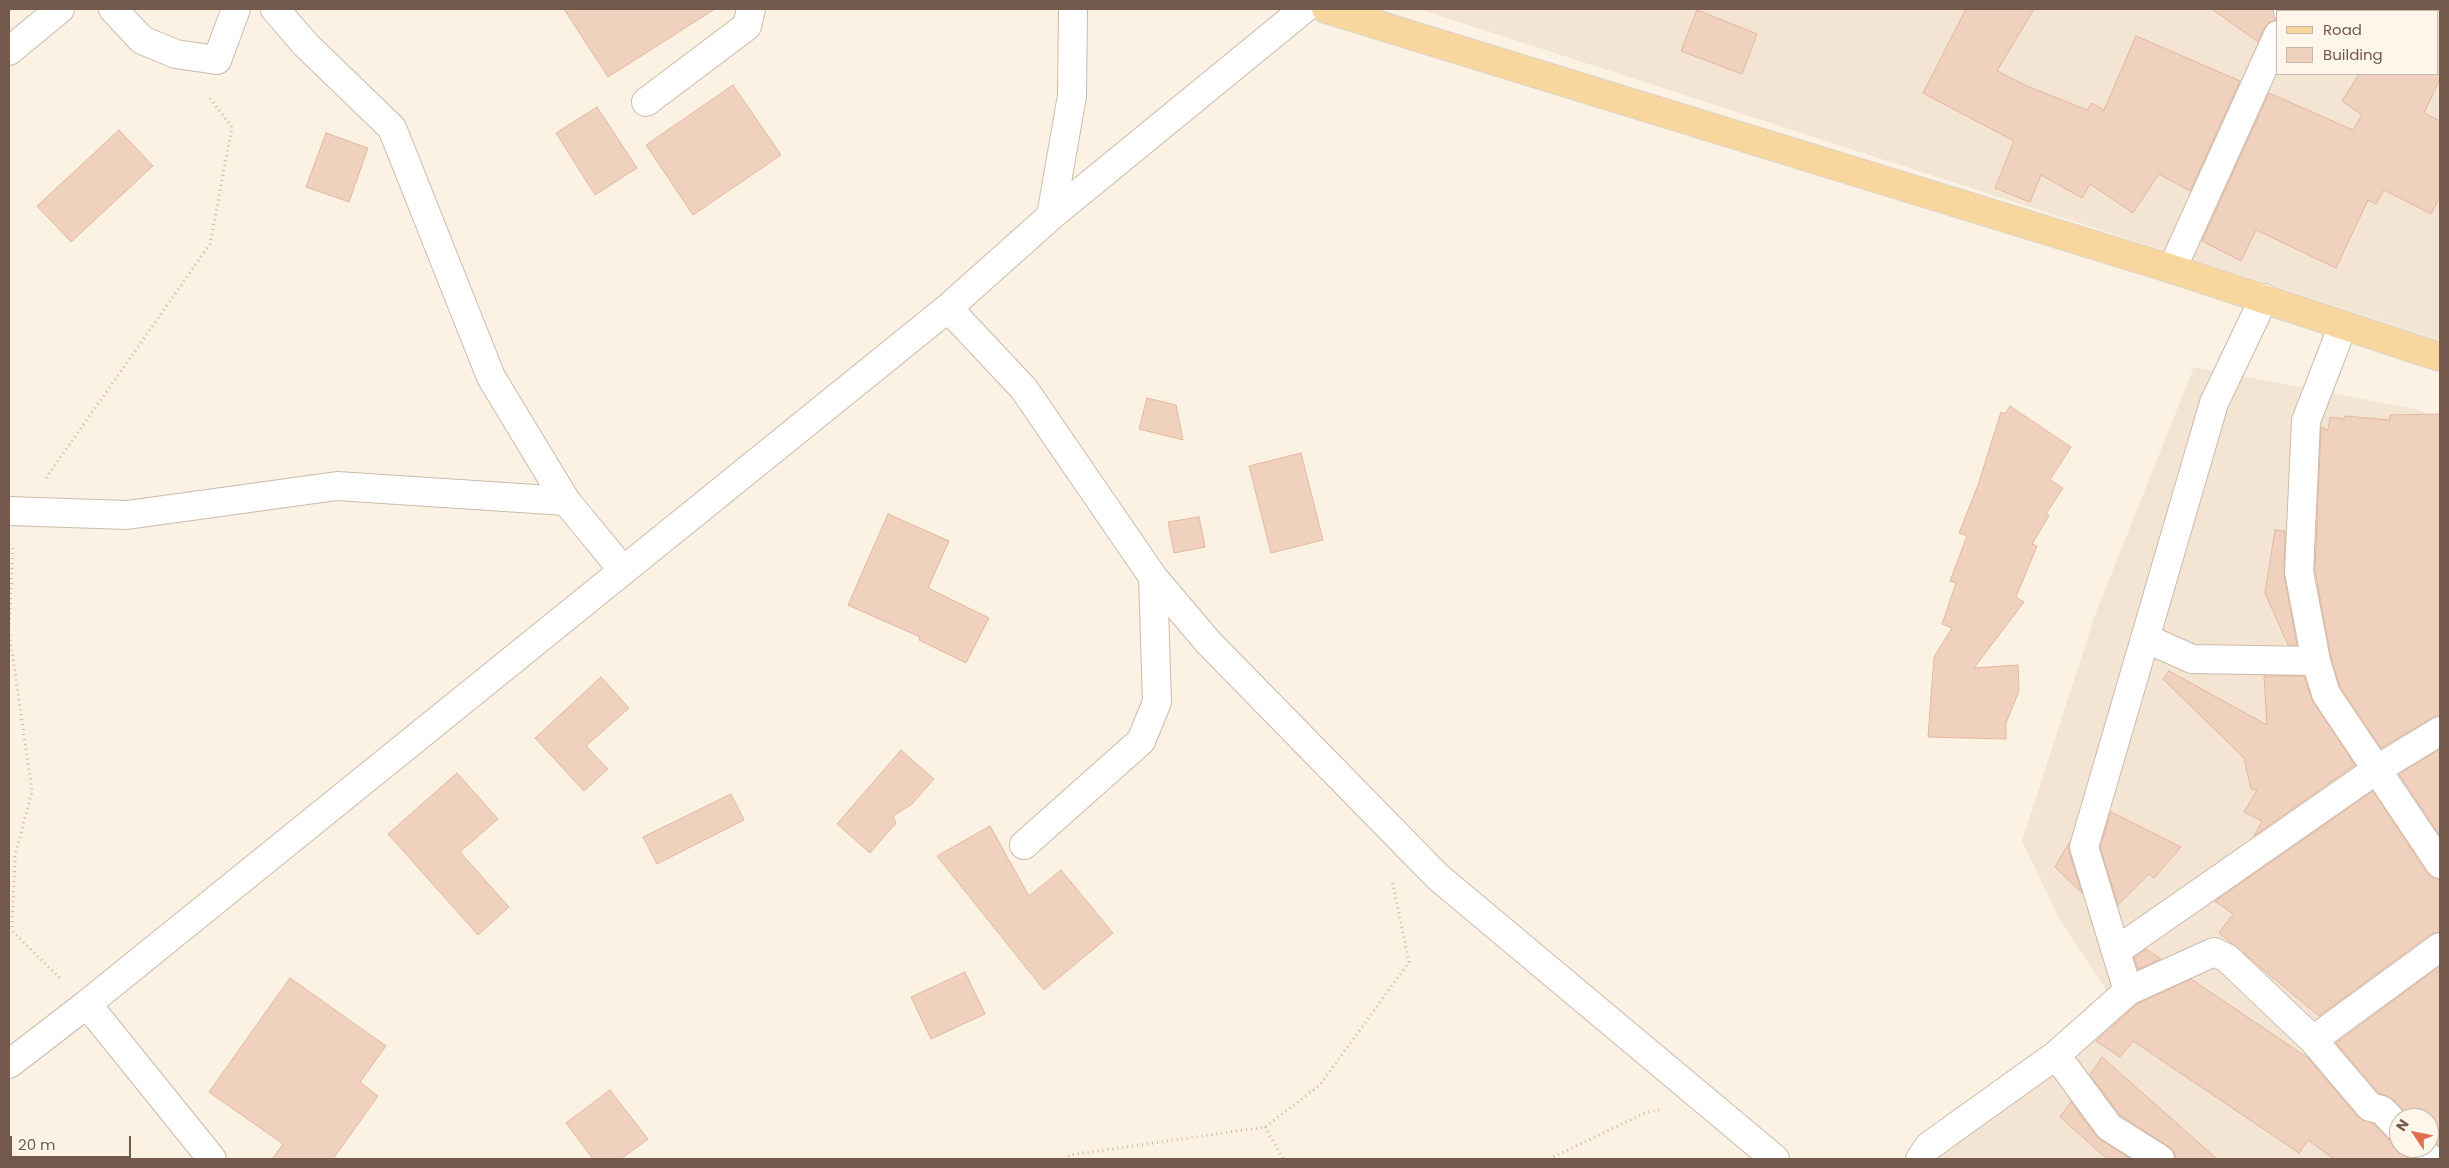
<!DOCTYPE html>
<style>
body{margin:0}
#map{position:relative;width:2449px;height:1168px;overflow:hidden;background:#fbf2e4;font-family:Poppins,sans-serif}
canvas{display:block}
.frame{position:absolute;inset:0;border:10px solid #73594b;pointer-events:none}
.legend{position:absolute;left:2276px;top:10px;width:162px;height:65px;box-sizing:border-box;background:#fef6ea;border:1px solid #c6b7aa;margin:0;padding:6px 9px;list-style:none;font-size:15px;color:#73594b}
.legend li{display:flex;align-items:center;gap:10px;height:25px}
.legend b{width:25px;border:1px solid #c6b7aa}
.north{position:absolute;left:2389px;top:1108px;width:50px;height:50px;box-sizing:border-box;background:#fef6ea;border:1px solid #c6b7aa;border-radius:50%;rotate:304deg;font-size:14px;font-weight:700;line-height:20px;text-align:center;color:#73594b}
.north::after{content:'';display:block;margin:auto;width:18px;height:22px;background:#e16e4d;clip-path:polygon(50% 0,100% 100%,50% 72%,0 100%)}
.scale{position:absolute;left:10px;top:1136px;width:121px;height:22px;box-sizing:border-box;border:2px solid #73594b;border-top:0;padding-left:6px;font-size:15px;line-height:18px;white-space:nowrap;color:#73594b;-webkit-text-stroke:4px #fef6ea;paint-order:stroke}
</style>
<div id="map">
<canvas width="2449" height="1168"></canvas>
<div class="frame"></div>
<ul class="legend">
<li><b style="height:6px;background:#f8d79f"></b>Road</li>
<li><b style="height:14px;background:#f0d1bd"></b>Building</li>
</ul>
<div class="north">N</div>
<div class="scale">20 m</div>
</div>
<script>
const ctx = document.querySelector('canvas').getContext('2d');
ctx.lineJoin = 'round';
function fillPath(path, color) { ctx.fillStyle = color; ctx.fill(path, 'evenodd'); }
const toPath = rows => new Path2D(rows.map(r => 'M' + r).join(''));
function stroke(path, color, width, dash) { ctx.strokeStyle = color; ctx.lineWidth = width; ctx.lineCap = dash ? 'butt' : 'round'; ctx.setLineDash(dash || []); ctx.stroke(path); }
fillPath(toPath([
 [1419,9,2440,9,2440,340],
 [2278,11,2438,11,2438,74,2278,74],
 [2194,367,2415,409,2440,418,2440,1159,1904,1159,1924,1137,2120,1011,2060,920,2022,841,2095,615],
 [2399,1118,2429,1118,2429,1148,2399,1148]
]), '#f3e4d3');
const building = toPath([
 [564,9,715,9,608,77,564,9],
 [1966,9,2034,9,1997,71,2027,86,2087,110,2092,103,2104,110,2136,36,2240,81,2190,191,2159,174,2133,213,2090,184,2082,198,2041,175,2030,202,1995,188,2014,141,1923,93,1966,9],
 [2212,9,2273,9,2276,20,2269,23,2264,28,2258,42,2212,9],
 [1697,10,1757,34,1742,74,1681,51,1697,10],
 [2359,74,2440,74,2440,79,2424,113,2440,121,2440,197,2431,214,2384,190,2376,204,2368,200,2336,268,2256,230,2241,261,2202,241,2269,93,2353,130,2362,115,2342,101,2359,74],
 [733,85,781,155,693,215,646,145,733,85],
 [597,107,637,168,595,195,556,133,597,107],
 [119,130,153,166,71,242,37,206,119,130],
 [326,133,368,148,349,202,306,187,326,133],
 [1147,398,1176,405,1183,440,1139,429,1147,398],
 [2010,406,2071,447,2050,480,2063,488,2046,514,2049,516,2032,544,2037,546,2016,597,2024,602,1974,668,2018,665,2019,691,2006,723,2006,739,1928,737,1934,657,1952,628,1942,624,1956,583,1950,581,1967,536,1959,533,1978,485,2001,412,2005,414,2010,406],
 [2440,414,2440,715,2432,718,2381,748,2340,687,2331,657,2315,571,2321,427,2328,430,2330,417,2344,419,2345,416,2390,420,2390,415,2440,414],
 [1301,453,1323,540,1271,553,1249,466,1301,453],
 [888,514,949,541,928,588,989,618,966,663,919,640,920,637,848,605,888,514],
 [1199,517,1205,547,1174,553,1168,522,1199,517],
 [2275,530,2285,531,2284,575,2297,645,2288,645,2265,593,2275,530],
 [2169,671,2267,725,2264,676,2304,676,2313,702,2355,765,2254,836,2262,821,2244,812,2257,790,2251,789,2244,758,2163,679,2169,671],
 [601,677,629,708,586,746,608,769,584,791,535,738,601,677],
 [2440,749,2440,836,2399,774,2440,749],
 [901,750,934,779,912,804,893,816,896,823,870,853,837,824,901,750],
 [457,773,498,819,460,852,509,907,478,935,388,834,457,773],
 [2373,791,2427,873,2433,878,2440,880,2440,932,2431,934,2319,1016,2219,933,2233,914,2215,901,2373,791],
 [731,794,744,820,657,864,643,837,731,794],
 [2111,812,2181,847,2154,878,2149,874,2118,905,2100,847,2111,812],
 [990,826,1029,896,1061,870,1113,933,1044,990,937,856,990,826],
 [2069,843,2069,852,2082,893,2055,867,2069,843],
 [2146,949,2161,959,2138,969,2134,958,2146,949],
 [2440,966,2440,1147,2429,1136,2429,1118,2411,1118,2393,1099,2379,1093,2336,1043,2440,966],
 [965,972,985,1014,931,1039,911,997,965,972],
 [290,978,386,1046,360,1082,378,1096,333,1159,272,1159,283,1144,209,1092,290,978],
 [2191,979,2308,1058,2358,1117,2374,1124,2388,1139,2399,1143,2399,1148,2404,1148,2408,1159,2334,1159,2308,1140,2299,1153,2133,1041,2120,1057,2096,1041,2137,1004,2191,979],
 [2102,1057,2217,1159,2176,1159,2174,1151,2168,1146,2120,1115,2090,1075,2102,1057],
 [610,1090,648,1139,621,1159,593,1159,566,1123,610,1090],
 [2071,1102,2097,1137,2131,1159,2107,1159,2060,1117,2071,1102]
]);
fillPath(building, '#f0d1bd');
stroke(building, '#e2b89e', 1);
const minor = toPath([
 [113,9,142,40,176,54,217,60,236,9],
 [275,9,306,45,392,128,491,377,566,501,622,569],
 [2288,11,2290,9],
 [9,51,60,9],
 [646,102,747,26,751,9],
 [1051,216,1072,96,1073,9],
 [2172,269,2278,35],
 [948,308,1024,389,1153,577,1208,642,1438,877,1775,1159],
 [2343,325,2306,421,2299,572,2316,661,2326,694,2440,864],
 [9,511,127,515,337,486,566,501],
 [2145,638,2192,659,2316,661],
 [1024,845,1141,741,1157,702,1153,577],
 [2116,951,2376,770,2440,731],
 [2128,991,2214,952,2227,958,2313,1040,2370,1107,2382,1110,2399,1128],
 [87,1004,212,1159],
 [2313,1040,2440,947],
 [2056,1055,2128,991,2084,847,2214,403,2264,298],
 [9,1064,87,1004,948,308,1051,216,1304,9],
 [2419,1148,2430,1159],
 [1920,1159,1929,1146,2056,1055,2109,1127,2160,1159]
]);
const major = toPath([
 [1326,9,2172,269,2440,357]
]);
stroke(minor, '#ccbaab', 30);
stroke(major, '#d8d1cd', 30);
stroke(toPath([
 [46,478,210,244,232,127,208,96],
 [9,629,13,545],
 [9,630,32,792,15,855,12,931],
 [9,928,62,980],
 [1265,1127,1283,1159],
 [1064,1159,1070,1155,1265,1127,1320,1085,1409,962,1392,880],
 [1549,1159,1647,1112,1660,1110]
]), '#d5b4a0', 3, [1, 4]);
stroke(minor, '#fff', 28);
stroke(major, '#f8d79f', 28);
</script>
